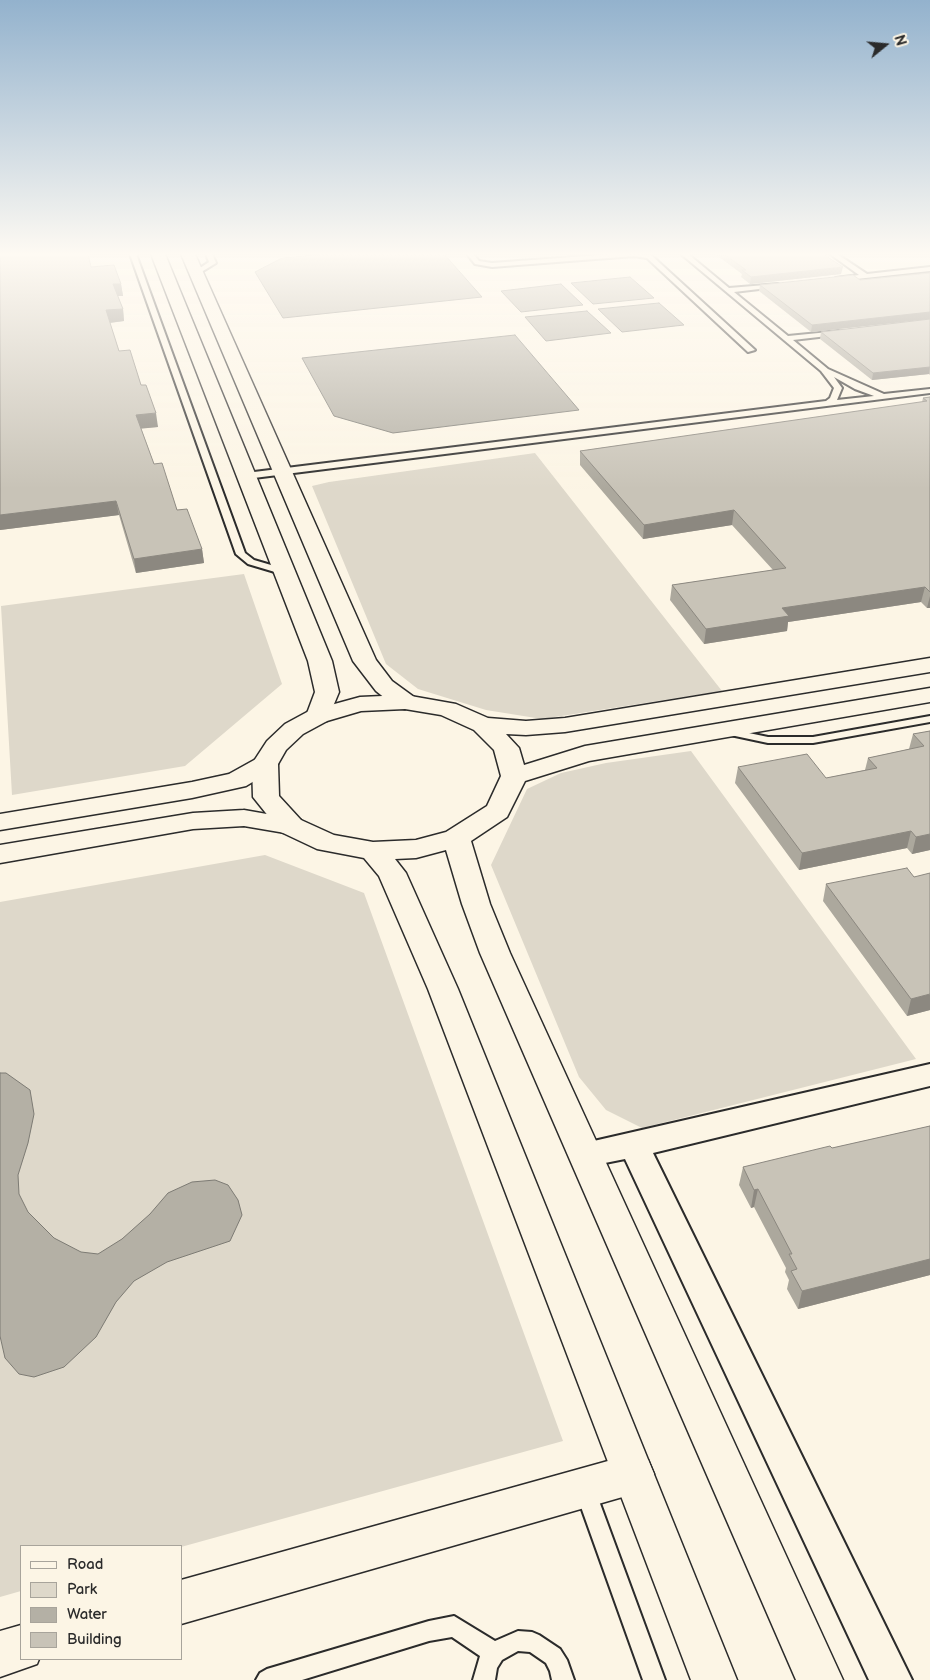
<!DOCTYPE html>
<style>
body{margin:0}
#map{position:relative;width:930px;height:1680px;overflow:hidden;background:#fcf5e5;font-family:"Balsamiq Sans",sans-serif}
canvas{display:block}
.legend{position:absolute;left:20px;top:1545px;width:162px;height:115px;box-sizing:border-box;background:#fcf5e5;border:1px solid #a8a49b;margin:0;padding:6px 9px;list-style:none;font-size:15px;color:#2b2b2b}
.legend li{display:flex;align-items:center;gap:10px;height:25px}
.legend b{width:25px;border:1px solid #a8a49b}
.north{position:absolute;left:860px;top:20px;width:50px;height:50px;-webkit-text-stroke:4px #fcf5e5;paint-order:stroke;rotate:73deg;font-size:14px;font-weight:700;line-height:20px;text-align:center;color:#2b2b2b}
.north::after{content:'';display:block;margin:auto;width:18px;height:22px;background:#2b2b2b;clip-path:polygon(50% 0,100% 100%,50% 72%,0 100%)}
</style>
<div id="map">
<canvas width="930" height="1680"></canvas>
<ul class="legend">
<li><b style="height:6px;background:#fcf5e5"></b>Road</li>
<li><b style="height:14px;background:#ded8ca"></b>Park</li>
<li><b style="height:14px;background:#b4b0a5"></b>Water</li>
<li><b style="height:14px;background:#c8c3b7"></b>Building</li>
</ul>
<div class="north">N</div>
</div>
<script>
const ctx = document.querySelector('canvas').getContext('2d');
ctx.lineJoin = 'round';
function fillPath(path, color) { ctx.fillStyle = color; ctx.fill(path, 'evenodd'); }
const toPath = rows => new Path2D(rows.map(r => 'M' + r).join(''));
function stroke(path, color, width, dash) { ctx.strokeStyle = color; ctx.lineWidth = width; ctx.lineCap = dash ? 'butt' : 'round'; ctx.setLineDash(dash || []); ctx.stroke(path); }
fillPath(toPath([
 [535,453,722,691,542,719,486,710,418,689,386,664,312,486,329,482],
 [244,574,282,684,185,766,12,795,1,606],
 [691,751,916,1059,642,1128,606,1110,579,1077,491,865,527,789,561,773,606,763],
 [265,855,364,893,563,1441,181,1547,21,1546,21,1591,0,1597,0,902]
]), '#ded8ca');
const water = toPath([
 [326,254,444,254,482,297,283,318,255,272,282,258,326,254],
 [630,277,654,298,593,304,571,283,630,277],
 [561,284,583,305,521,312,501,291,561,284],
 [659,303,684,325,622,332,598,309,659,303],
 [587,311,611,333,546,341,525,317,587,311],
 [515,335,579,410,393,433,334,416,302,358,515,335],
 [0,1073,6,1073,30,1090,34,1114,28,1143,18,1175,19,1194,28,1212,54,1238,81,1252,98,1254,122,1239,150,1214,168,1193,192,1182,215,1180,228,1185,238,1200,242,1215,230,1241,167,1262,134,1281,116,1302,96,1337,64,1367,34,1377,19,1374,5,1358,0,1336,0,1073]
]);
fillPath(water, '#b4b0a5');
stroke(water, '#7d7b74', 1);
const service = toPath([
 [130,254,136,254,245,553,254,560,288,570,288,574,285,575,248,564,236,554,130,254],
 [206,254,212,254,216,263,198,274,194,274,194,272,209,262,206,254],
 [467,254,473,254,479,261,492,263,613,254,651,255,755,350,748,352,647,258,634,256,492,267,475,264,467,254],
 [681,254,688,254,729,288,778,284,779,285,776,287,734,292,788,336,839,331,839,335,836,335,793,340,828,369,884,394,930,389,930,393,246,479,242,476,246,473,826,401,830,398,834,388,821,371,681,254],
 [834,377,855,389,874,396,837,400,842,388,834,377],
 [830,254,837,254,867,274,930,267,930,271,838,281,836,280,836,278,859,275,830,254],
 [930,716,930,722,813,743,768,743,721,733,719,731,725,728,768,737,813,737,930,716],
 [585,1481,592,1483,595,1490,665,1680,643,1680,575,1490,578,1483,585,1481],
 [454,1616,495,1641,518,1631,532,1632,539,1635,560,1649,567,1660,574,1680,552,1680,550,1671,546,1663,530,1652,518,1651,502,1660,497,1668,495,1680,473,1680,480,1656,452,1637,429,1641,302,1680,256,1680,260,1673,267,1669,429,1621,454,1616]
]);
const minor = toPath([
 [930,1064,930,1086,653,1153,912,1680,869,1680,625,1159,585,1167,574,1164,569,1155,574,1146,585,1143,930,1064]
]);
const tertiary = toPath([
 [151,254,165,254,332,661,339,692,327,721,318,723,309,721,306,716,315,692,308,661,151,254],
 [181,254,195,254,376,660,392,681,414,697,417,702,414,707,405,709,396,707,376,691,353,661,181,254],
 [265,756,274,759,278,764,274,769,246,786,192,798,0,830,0,814,192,782,229,774,256,759,265,756],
 [244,810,301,820,305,826,301,832,291,834,244,826,193,829,0,863,0,845,193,813,244,810],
 [633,1454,648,1460,654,1474,648,1488,633,1494,181,1624,181,1580,633,1454],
 [21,1625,21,1659,39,1659,37,1664,0,1677,0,1631,21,1625]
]);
const secondary = toPath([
 [930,658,930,672,565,732,526,735,506,734,519,748,524,765,585,746,930,688,930,702,589,761,525,781,507,817,471,841,490,904,510,953,843,1680,796,1680,480,953,462,904,446,850,416,858,395,859,406,873,458,989,737,1680,691,1680,428,989,379,876,364,858,317,849,281,832,253,797,252,764,267,741,285,724,309,711,360,697,405,695,456,704,488,718,526,721,565,718,930,658],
 [405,709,441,715,474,730,494,750,501,776,487,806,446,832,416,840,373,842,334,835,301,820,279,796,278,764,286,750,303,734,327,721,361,711,405,709]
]);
stroke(service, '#2b2b2b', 4);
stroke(minor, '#2b2b2b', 4);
stroke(tertiary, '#2b2b2b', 3);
stroke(secondary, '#2b2b2b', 3);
fillPath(service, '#fcf5e5');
fillPath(minor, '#fcf5e5');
fillPath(tertiary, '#fcf5e5');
fillPath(secondary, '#fcf5e5');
fillPath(toPath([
 [0,254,91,267,121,284,123,296,118,296,123,309,124,321,110,323,119,351,141,385,158,427,141,428,154,464,177,510,202,549,204,563,136,573,119,515,0,530],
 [715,254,823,254,841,274,750,284,741,277,742,274],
 [930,273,930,319,811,332,759,291,760,285,860,280],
 [930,319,930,375,929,374,872,380,820,339,821,332],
 [930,397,930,608,927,608,921,602,788,622,787,631,704,644,670,600,672,585,773,570,732,525,643,539,580,465,580,451,922,402,923,398],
 [930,731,930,850,912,854,907,848,799,870,735,783,738,767,826,778,865,770,868,758,909,749,913,734],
 [914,877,930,1010,907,1016,823,901,826,884],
 [930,1126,930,1275,798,1309,787,1289,789,1280,785,1272,786,1268,754,1207,751,1208,739,1185,743,1167,832,1148]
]), '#aca89d');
fillPath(toPath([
 [843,267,841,274,750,284,751,277],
 [113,284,121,284,123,296,115,296],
 [123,309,124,321,108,323,106,310],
 [930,312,930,319,811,332,812,325],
 [930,367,929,374,872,380,873,373],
 [156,413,158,427,138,429,136,415],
 [116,501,119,515,0,530,0,515],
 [734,510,732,525,643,539,644,525],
 [202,549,204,563,136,573,134,559],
 [925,587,921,602,788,622,787,631,704,644,706,629,782,608],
 [930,596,930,608,927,608],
 [911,831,907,848,799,870,802,853],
 [930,834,930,850,912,854,916,837],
 [930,994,930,1010,907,1016,911,999],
 [758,1189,754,1207,751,1208,754,1190],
 [930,1259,930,1275,798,1309,802,1291]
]), '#8c8880');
const building = toPath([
 [0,254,88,254,91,267,114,265,121,284,113,284,123,309,106,310,119,351,130,350,141,385,146,385,156,413,136,415,154,464,162,463,177,510,187,509,202,549,134,559,116,501,0,515,0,254],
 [724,254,823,254,843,267,751,277,742,270,746,270,724,254],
 [930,273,930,312,812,325,760,285,853,275,860,280,930,273],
 [930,319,930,367,873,373,821,332,930,319],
 [930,397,930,592,925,587,782,608,789,616,706,629,672,585,786,568,734,510,644,525,580,451,927,401,923,398,930,397],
 [930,731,930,834,916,837,911,831,802,853,738,767,807,754,826,778,877,768,868,758,924,746,913,734,930,731],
 [907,868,914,877,930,873,930,994,911,999,826,884,907,868],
 [930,1126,930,1259,802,1291,791,1271,797,1269,789,1254,792,1254,758,1189,754,1190,743,1167,830,1146,832,1148,930,1126]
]);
fillPath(building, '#c8c3b7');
stroke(building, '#8c8880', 1);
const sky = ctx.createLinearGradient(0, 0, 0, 489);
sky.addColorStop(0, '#93b2cd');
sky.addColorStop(0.52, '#fefaf3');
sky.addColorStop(1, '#fefaf300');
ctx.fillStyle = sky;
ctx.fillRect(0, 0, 930, 489);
</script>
